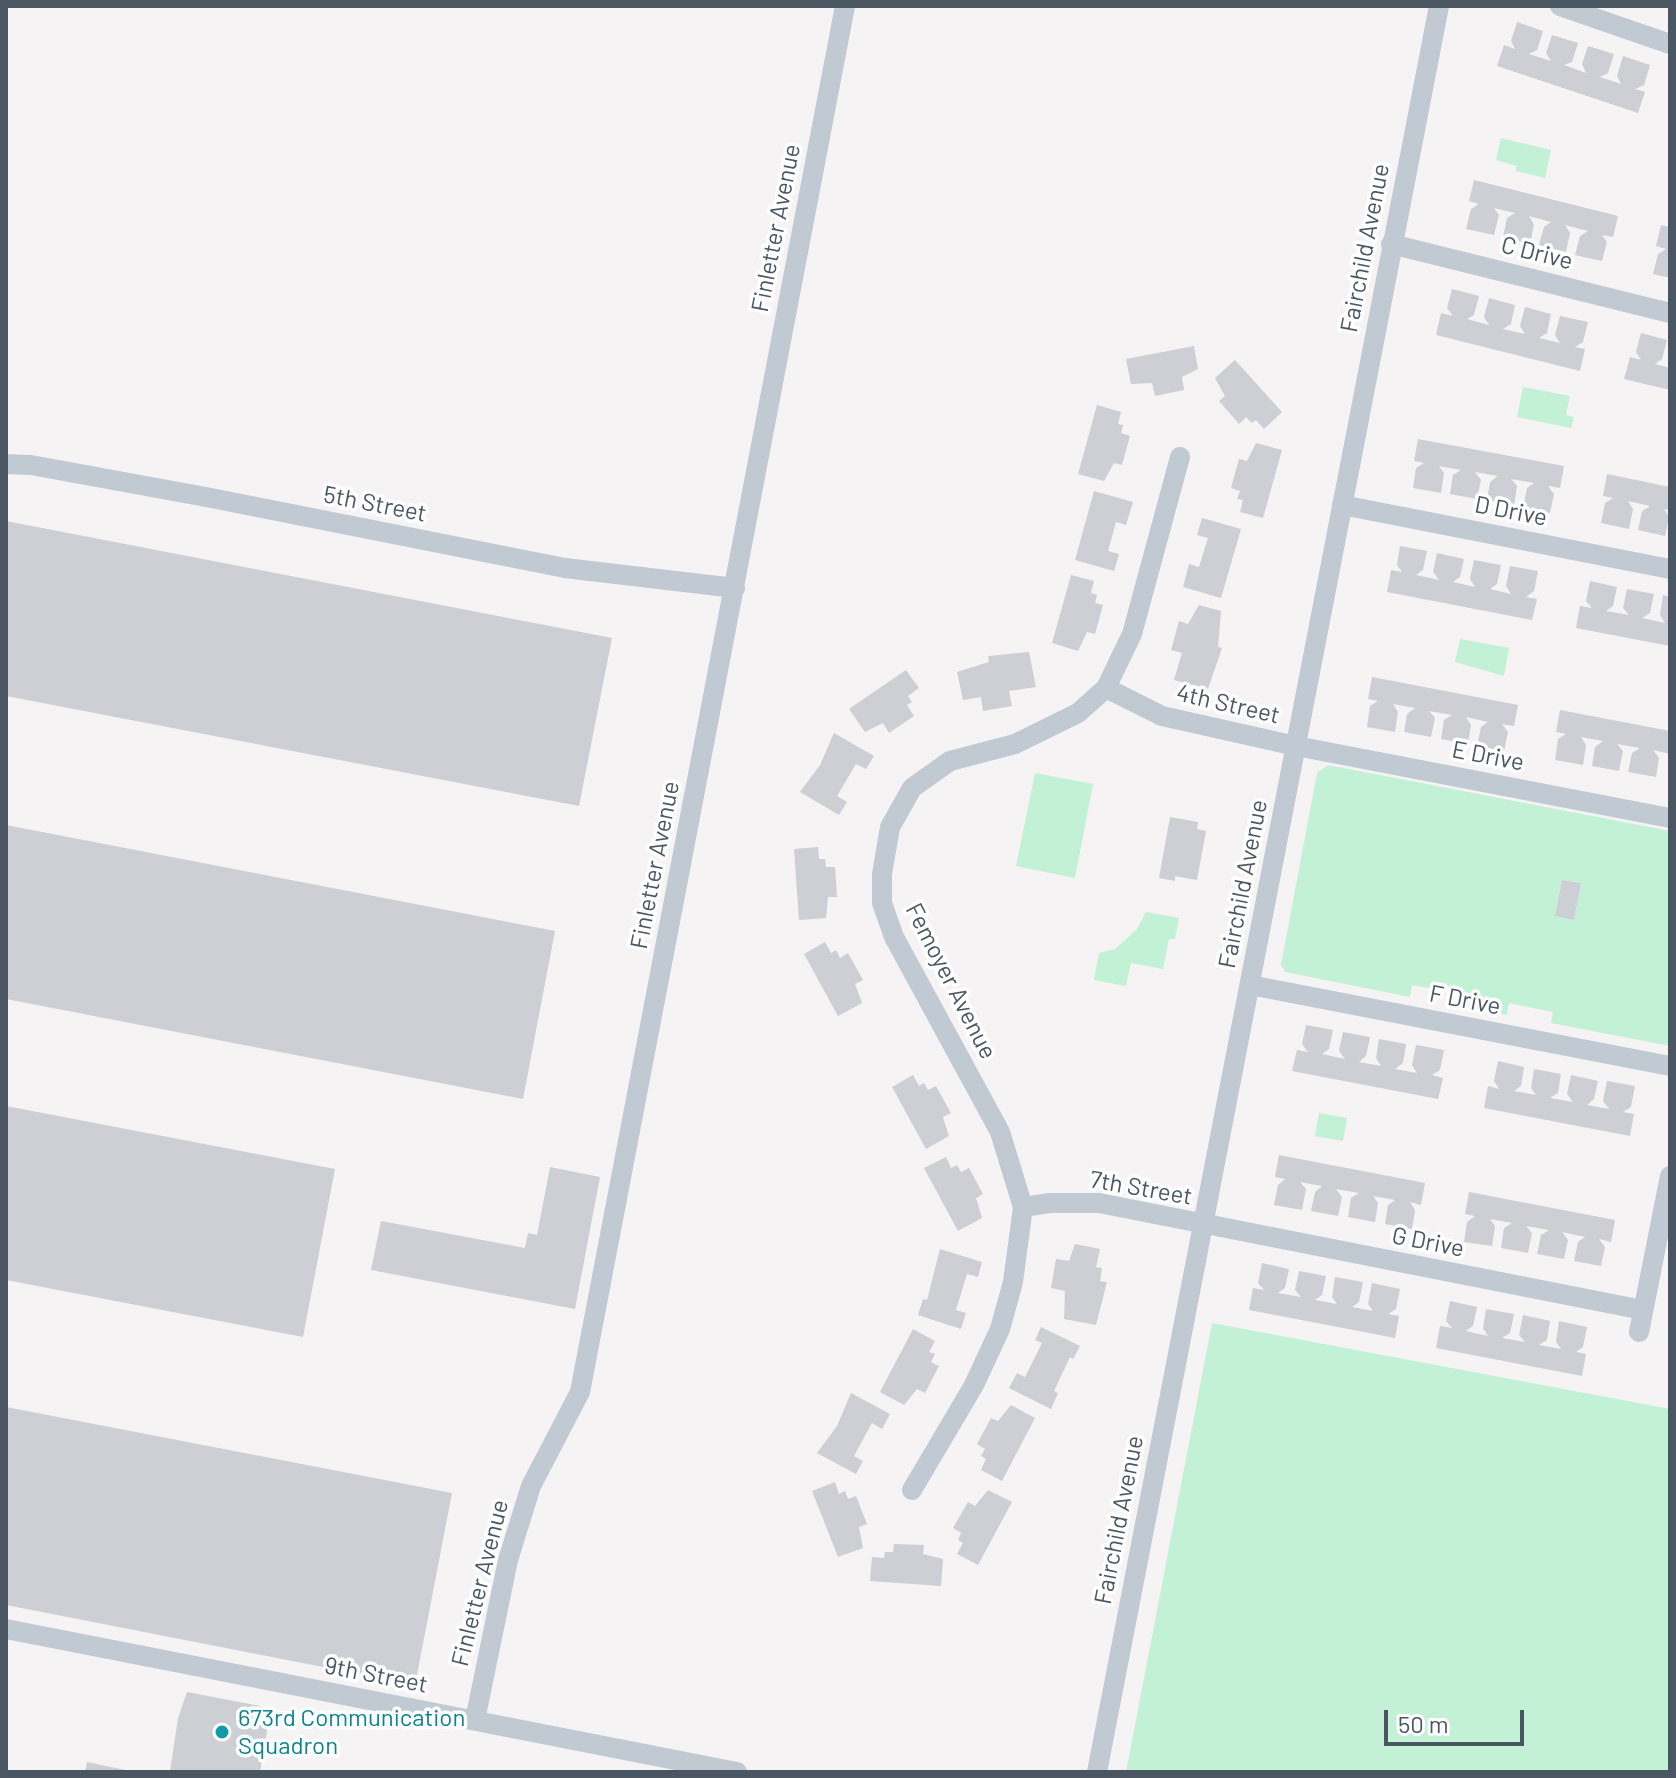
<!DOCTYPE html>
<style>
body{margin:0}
#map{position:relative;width:1676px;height:1778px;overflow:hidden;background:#f5f3f3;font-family:Barlow,sans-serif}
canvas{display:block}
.frame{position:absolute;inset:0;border:8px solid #4a5661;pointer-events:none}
.scale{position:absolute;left:1384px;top:1710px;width:140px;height:36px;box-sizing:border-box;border:4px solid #4a5661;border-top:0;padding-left:10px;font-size:24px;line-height:28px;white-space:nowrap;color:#4a5661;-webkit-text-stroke:6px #fff;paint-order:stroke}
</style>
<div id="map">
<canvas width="1676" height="1778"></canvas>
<div class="frame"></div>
<div class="scale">50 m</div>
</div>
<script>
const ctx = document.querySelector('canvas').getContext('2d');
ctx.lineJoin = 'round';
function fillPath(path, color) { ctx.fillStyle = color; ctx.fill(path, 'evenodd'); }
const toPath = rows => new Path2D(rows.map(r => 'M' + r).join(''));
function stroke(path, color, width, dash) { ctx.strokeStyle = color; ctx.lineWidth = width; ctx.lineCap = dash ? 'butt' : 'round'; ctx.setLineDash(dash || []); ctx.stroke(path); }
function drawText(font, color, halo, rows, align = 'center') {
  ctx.font = font + ' Barlow,sans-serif'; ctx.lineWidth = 7; ctx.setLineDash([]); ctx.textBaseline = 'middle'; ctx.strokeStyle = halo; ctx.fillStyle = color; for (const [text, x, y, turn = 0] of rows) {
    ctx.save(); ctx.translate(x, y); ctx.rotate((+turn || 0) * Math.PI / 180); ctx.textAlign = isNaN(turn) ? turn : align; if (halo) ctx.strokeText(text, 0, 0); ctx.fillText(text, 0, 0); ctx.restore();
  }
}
fillPath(toPath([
 [1501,138,1551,150,1545,178,1516,171,1517,166,1496,160],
 [1523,387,1570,396,1566,415,1574,417,1571,428,1517,417],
 [1460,639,1509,648,1504,676,1455,662],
 [1328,765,1670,831,1670,1046,1551,1023,1553,1012,1509,1003,1507,1015,1455,1006,1457,993,1412,985,1410,997,1285,972,1281,965,1317,773],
 [1562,880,1581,883,1574,920,1555,916],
 [1035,773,1093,784,1075,878,1016,866],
 [1146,912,1179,918,1175,939,1169,939,1163,969,1131,963,1126,986,1094,980,1099,953,1115,949,1137,929],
 [1319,1113,1347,1118,1343,1141,1315,1136],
 [1212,1323,1670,1409,1670,1772,1126,1772]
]), '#c3f1d5');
fillPath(toPath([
 [1517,22,1543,31,1537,50,1529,54,1551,61,1546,53,1552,35,1578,43,1572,62,1564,65,1586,73,1582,64,1588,46,1614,54,1608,73,1600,77,1621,84,1617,76,1623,56,1650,65,1644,85,1635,89,1645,92,1638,113,1497,66,1504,45,1515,49,1511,41],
 [1474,180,1618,216,1613,237,1602,235,1607,242,1602,261,1575,255,1580,236,1588,231,1565,225,1570,233,1566,252,1539,245,1544,227,1551,222,1529,216,1534,225,1530,244,1503,237,1507,218,1515,213,1494,208,1499,215,1494,235,1466,229,1471,209,1479,204,1469,201],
 [1661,225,1670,227,1670,278,1653,274,1658,254,1666,249,1656,246],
 [1452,289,1479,296,1474,315,1467,319,1489,325,1484,317,1489,298,1515,305,1511,324,1503,329,1525,334,1520,326,1525,307,1551,314,1547,333,1539,338,1560,343,1555,335,1560,316,1588,322,1583,342,1575,347,1585,349,1580,371,1436,335,1441,313,1453,316,1447,308],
 [1641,333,1667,340,1662,359,1655,364,1670,368,1670,390,1624,379,1630,357,1641,360,1636,352],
 [1194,346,1198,369,1182,377,1184,390,1155,396,1152,383,1131,384,1126,359],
 [1235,360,1282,412,1264,429,1256,420,1252,423,1246,417,1239,424,1219,401,1225,396,1215,378],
 [1097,405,1121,412,1118,424,1123,425,1121,433,1130,436,1122,465,1114,463,1104,481,1078,474],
 [1418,439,1564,466,1560,488,1548,486,1554,494,1550,513,1523,508,1527,488,1534,483,1511,479,1517,486,1514,506,1487,500,1490,482,1498,476,1475,472,1481,480,1477,499,1450,494,1453,475,1461,470,1439,466,1444,473,1441,493,1413,488,1416,468,1424,463,1414,461],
 [1256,443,1282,450,1263,518,1240,512,1243,500,1237,499,1240,491,1231,488,1239,459,1247,461],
 [1607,474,1670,487,1670,510,1664,509,1669,517,1665,536,1638,530,1642,511,1650,506,1628,501,1633,509,1629,529,1601,523,1605,503,1613,498,1603,496],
 [1094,491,1133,502,1126,525,1116,522,1108,551,1119,554,1114,571,1075,560],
 [1202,518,1241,529,1221,598,1183,587,1189,564,1199,567,1208,538,1197,535],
 [6,521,612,638,579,806,6,696],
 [1400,546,1427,551,1423,570,1416,575,1439,580,1433,572,1437,553,1464,559,1460,577,1453,582,1475,587,1470,579,1474,560,1501,565,1497,584,1490,589,1511,594,1506,586,1510,566,1538,571,1534,591,1526,597,1537,599,1532,620,1387,592,1391,570,1402,572,1397,565],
 [1071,575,1094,581,1091,593,1097,595,1095,603,1103,605,1095,634,1087,632,1078,651,1052,643],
 [1590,581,1617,587,1613,606,1606,611,1629,615,1623,608,1627,589,1654,594,1650,613,1642,618,1665,623,1660,615,1663,595,1670,597,1670,646,1576,628,1580,606,1592,608,1586,601],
 [1199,605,1221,611,1218,647,1222,648,1208,689,1174,680,1182,653,1171,650,1179,621,1188,624],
 [1029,652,1036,687,1009,691,1012,706,983,711,981,697,963,700,957,672,989,662,988,656],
 [906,670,919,688,908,696,912,702,907,705,914,716,889,733,883,723,865,732,849,709],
 [1372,677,1518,705,1514,726,1502,724,1508,732,1504,751,1477,746,1481,727,1488,722,1466,717,1471,725,1468,744,1441,739,1444,720,1452,715,1429,711,1435,718,1431,737,1404,732,1407,714,1415,708,1393,704,1398,712,1395,732,1367,727,1370,706,1378,701,1368,699],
 [1560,710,1670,731,1670,754,1653,750,1659,758,1656,777,1628,772,1632,753,1640,748,1617,744,1623,751,1619,771,1592,766,1595,747,1603,741,1581,737,1586,745,1583,765,1555,760,1558,739,1566,734,1556,732],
 [834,733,874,756,866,769,856,764,837,796,847,802,839,815,800,792,820,765],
 [1170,817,1198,822,1197,829,1206,831,1197,880,1175,876,1175,881,1159,878],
 [6,825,555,931,523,1099,6,999],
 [818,847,819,859,825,859,826,867,835,867,837,897,828,897,826,918,799,920,794,849],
 [1562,880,1581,883,1574,920,1555,916],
 [825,942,831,953,836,950,840,958,848,953,863,980,855,984,862,1003,838,1016,804,954],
 [1306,1025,1333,1030,1329,1049,1322,1054,1345,1059,1339,1051,1343,1032,1370,1037,1366,1056,1359,1062,1381,1066,1376,1058,1379,1039,1406,1044,1403,1063,1395,1069,1417,1073,1412,1065,1416,1045,1444,1050,1440,1070,1432,1075,1443,1078,1438,1099,1292,1071,1297,1050,1308,1052,1302,1044],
 [1498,1061,1524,1067,1521,1086,1514,1091,1536,1095,1531,1088,1534,1069,1561,1074,1558,1093,1550,1098,1573,1102,1567,1094,1571,1075,1598,1081,1594,1099,1587,1105,1609,1109,1603,1101,1607,1081,1635,1086,1631,1107,1623,1112,1634,1114,1630,1136,1484,1108,1488,1086,1499,1089,1494,1081],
 [913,1075,919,1086,924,1083,928,1090,936,1086,951,1113,943,1117,949,1136,926,1149,892,1087],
 [6,1106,335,1169,303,1337,6,1280],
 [1279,1155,1425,1183,1421,1205,1410,1202,1415,1210,1412,1229,1385,1224,1388,1205,1395,1200,1373,1196,1378,1203,1375,1222,1348,1217,1351,1198,1359,1193,1336,1189,1342,1197,1338,1216,1311,1211,1315,1192,1322,1186,1300,1182,1306,1189,1302,1210,1274,1205,1278,1185,1285,1179,1275,1177],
 [946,1157,951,1168,957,1165,961,1172,969,1168,983,1194,976,1198,982,1218,958,1231,924,1168],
 [550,1167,600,1177,575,1309,371,1270,381,1221,525,1248,528,1233,537,1235],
 [1469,1192,1615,1220,1611,1242,1599,1239,1605,1247,1601,1266,1574,1261,1578,1242,1585,1237,1562,1232,1568,1240,1564,1259,1537,1254,1541,1235,1549,1230,1526,1226,1532,1233,1528,1253,1501,1248,1504,1228,1512,1223,1490,1219,1495,1226,1492,1246,1464,1242,1467,1222,1475,1216,1465,1214],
 [1075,1244,1100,1249,1096,1267,1102,1268,1100,1281,1107,1282,1096,1325,1064,1319,1065,1291,1051,1288,1056,1259,1069,1261],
 [940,1249,982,1262,978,1277,967,1274,956,1310,966,1313,961,1329,918,1315,923,1299,927,1300],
 [1262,1263,1289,1269,1285,1288,1278,1293,1301,1297,1295,1290,1299,1271,1326,1276,1322,1295,1315,1300,1337,1304,1332,1297,1335,1277,1363,1282,1359,1302,1352,1307,1373,1311,1368,1304,1372,1283,1400,1289,1396,1309,1388,1314,1399,1316,1395,1338,1249,1310,1253,1288,1264,1290,1258,1283],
 [1450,1301,1477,1307,1473,1326,1466,1331,1488,1336,1483,1328,1486,1309,1514,1314,1510,1333,1502,1338,1525,1342,1519,1335,1523,1315,1550,1321,1547,1340,1539,1345,1561,1349,1556,1342,1559,1321,1587,1327,1583,1347,1576,1352,1586,1354,1582,1376,1436,1348,1440,1326,1452,1328,1446,1321],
 [1041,1327,1080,1346,1073,1359,1070,1357,1054,1391,1058,1393,1051,1409,1009,1388,1017,1373,1025,1377,1042,1343,1035,1340],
 [913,1329,935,1341,929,1352,935,1354,931,1362,939,1366,925,1393,917,1389,904,1405,880,1392],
 [851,1393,890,1414,882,1429,872,1423,854,1456,863,1461,856,1474,817,1453,837,1426],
 [1011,1405,1035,1418,1002,1481,981,1470,986,1459,981,1456,985,1449,977,1444,991,1418,998,1421],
 [6,1407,452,1493,415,1685,6,1605],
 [835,1482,839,1494,845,1491,848,1499,856,1496,867,1524,859,1527,863,1548,838,1557,812,1491],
 [988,1490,1012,1502,978,1565,957,1554,963,1543,958,1540,961,1533,953,1528,968,1502,975,1506],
 [894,1544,924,1545,923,1554,943,1559,941,1586,870,1581,872,1557,884,1558,885,1552,893,1552],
 [187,1692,271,1708,260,1772,170,1772,178,1718],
 [87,1762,130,1771,130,1772,85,1772]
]), '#cdcfd5');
stroke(toPath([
 [1560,6,1670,44],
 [1391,244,1670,313],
 [6,464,31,465,206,497,565,568,735,588],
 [1342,505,1670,569],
 [1106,688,1162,716,1296,746,1670,818],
 [1250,985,1670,1066],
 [1023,1207,1050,1203,1099,1203,1643,1310],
 [1639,1332,1670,1176],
 [912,1490,974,1385,1000,1329,1013,1282,1023,1207,1000,1132,894,937,882,903,882,874,890,827,912,788,950,761,1015,744,1078,713,1106,688,1132,634,1180,457],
 [6,1629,737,1772],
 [475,1720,508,1560,531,1486,580,1392,845,6],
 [1097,1772,1439,6]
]), '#c1cad2', 20);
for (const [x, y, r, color] of [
 [222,1732,8,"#0f9aa8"]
]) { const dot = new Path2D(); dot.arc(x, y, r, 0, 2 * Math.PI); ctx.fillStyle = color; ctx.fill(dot); stroke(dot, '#fff', 3); }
drawText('24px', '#4a5661', '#fff', [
 ["Finletter Avenue",776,228,-79],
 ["Fairchild Avenue",1365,248,-79],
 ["C Drive",1537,253,14],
 ["5th Street",375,504,11],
 ["D Drive",1511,511,11],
 ["4th Street",1228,704,13],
 ["E Drive",1488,756,11],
 ["Finletter Avenue",655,865,-79],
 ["Fairchild Avenue",1243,884,-79],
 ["Femoyer Avenue",951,981,63],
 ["F Drive",1465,1000,11],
 ["7th Street",1141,1188,10],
 ["G Drive",1428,1242,11],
 ["Fairchild Avenue",1119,1520,-79],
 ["Finletter Avenue",480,1583,-76],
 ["9th Street",376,1675,11]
]);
drawText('24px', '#0d838f', '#fff', [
 ["673rd Communication",238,1718],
 ["Squadron",238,1746]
], 'left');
</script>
